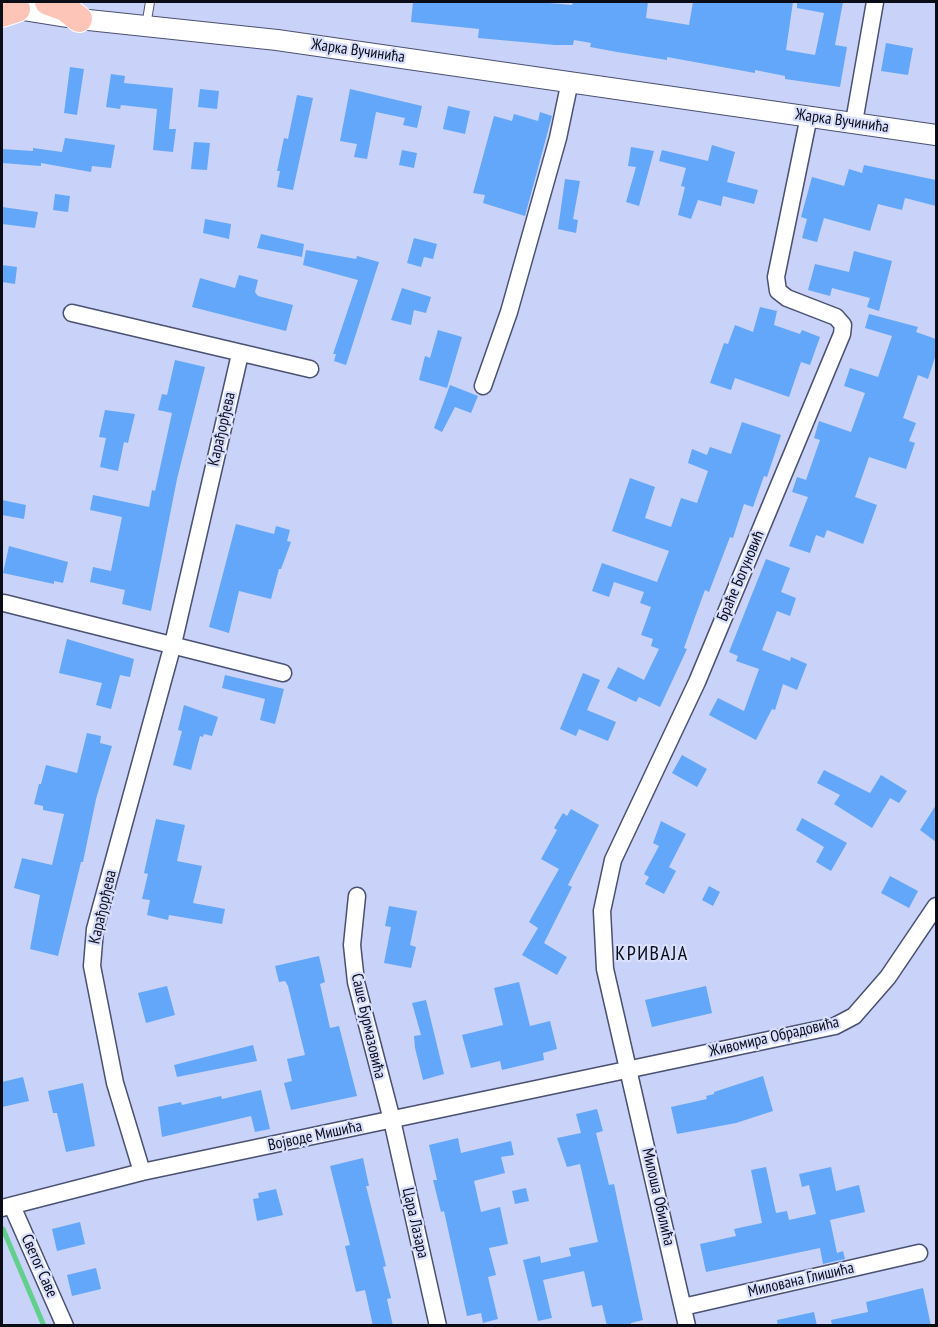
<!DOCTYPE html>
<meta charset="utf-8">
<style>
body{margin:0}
#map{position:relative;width:938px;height:1327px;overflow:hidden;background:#c9d2f8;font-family:"PT Sans Narrow",sans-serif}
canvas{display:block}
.frame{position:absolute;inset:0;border:3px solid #0a0c18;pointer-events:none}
</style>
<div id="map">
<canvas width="938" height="1327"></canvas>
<div class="frame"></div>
</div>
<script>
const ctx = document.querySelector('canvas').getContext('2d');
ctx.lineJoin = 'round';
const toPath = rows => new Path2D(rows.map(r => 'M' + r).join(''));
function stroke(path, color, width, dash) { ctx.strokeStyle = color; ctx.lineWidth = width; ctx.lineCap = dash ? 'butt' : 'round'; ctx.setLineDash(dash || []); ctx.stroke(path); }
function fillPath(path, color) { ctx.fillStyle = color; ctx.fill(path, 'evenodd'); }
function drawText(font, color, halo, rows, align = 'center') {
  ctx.font = font + ' "PT Sans Narrow",sans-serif'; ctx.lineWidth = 4.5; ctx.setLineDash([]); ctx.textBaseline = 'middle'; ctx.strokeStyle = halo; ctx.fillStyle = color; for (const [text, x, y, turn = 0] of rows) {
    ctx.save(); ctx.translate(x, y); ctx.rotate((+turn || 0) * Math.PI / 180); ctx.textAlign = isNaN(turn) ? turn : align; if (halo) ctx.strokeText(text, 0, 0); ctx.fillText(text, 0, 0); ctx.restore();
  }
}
stroke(toPath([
 [3,1229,44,1326]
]), '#62cf8c', 5);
fillPath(toPath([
 [413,2,538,2,572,5,573,2,648,2,646,18,689,25,693,2,793,2,786,50,815,55,824,13,797,8,797,2,843,2,835,45,847,47,840,87,785,79,785,76,755,70,755,73,667,57,667,60,617,52,590,47,591,43,574,40,573,45,555,45,478,38,479,29,411,22],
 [886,43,913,48,908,75,881,71],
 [70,67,84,69,77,115,64,113],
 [111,74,125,76,124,83,173,88,169,129,176,129,173,152,153,150,157,109,121,105,120,109,106,107],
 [200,89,219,91,217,109,198,107],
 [350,89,422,106,417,128,403,125,405,118,376,112,367,159,354,157,357,144,340,141],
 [297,95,313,98,293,190,277,187,280,171,277,171,284,138,288,139],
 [448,106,470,111,465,134,443,129],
 [540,112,552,116,525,216,483,203,485,195,473,193,494,116,512,121,514,114,538,121],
 [65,138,115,145,111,168,92,166,91,172,41,163,41,166,2,163,2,149,33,151,33,148,62,152],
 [194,142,210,143,207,170,191,169],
 [712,145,735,152,727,182,758,190,754,204,723,196,721,206,698,200,691,219,678,215,685,187,681,186,686,168,659,161,662,150,708,161],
 [631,147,654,151,639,206,626,202,636,167,628,166],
 [402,150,417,153,414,168,399,165],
 [864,165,936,180,936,206,905,198,902,210,878,204,870,231,824,218,817,242,802,238,807,219,801,217,812,177,844,186,849,169,862,173],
 [565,179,580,181,573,219,578,220,576,233,558,229],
 [55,194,70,196,68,212,53,210],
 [2,207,38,212,35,228,2,224],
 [205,219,231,224,229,239,203,233],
 [261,234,304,244,302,257,257,248],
 [414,238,437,244,433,259,424,257,421,267,407,263],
 [306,250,356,259,357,256,379,262,346,365,334,361,336,354,333,354,358,280,303,265],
 [854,251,892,261,879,311,867,307,870,298,832,288,830,296,808,290,815,264,849,272],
 [2,265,17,267,15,284,2,282],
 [239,275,258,280,255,292,258,296,293,305,286,331,192,307,200,278,235,288],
 [402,288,431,297,426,313,414,310,411,325,391,320],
 [760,307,777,311,774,325,800,334,802,330,820,337,810,365,801,362,789,397,735,378,731,390,710,383,724,343,728,344,735,325,753,332],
 [869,314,918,327,916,332,936,339,936,354,928,379,918,375,903,418,916,423,909,441,915,443,906,469,869,457,855,497,877,505,863,544,827,530,824,538,816,535,810,553,789,546,808,497,792,492,797,477,806,480,820,440,814,438,819,421,851,432,865,393,844,386,850,368,878,377,892,336,865,328],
 [438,330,462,337,447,388,419,380,425,356,430,358],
 [175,360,205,367,177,479,151,611,122,604,125,590,90,582,93,567,111,571,122,517,90,510,93,495,149,507,152,490,155,491,172,413,158,410,162,394,167,395],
 [450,385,478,396,471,413,455,407,442,432,434,428],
 [105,410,135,414,128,443,124,442,118,471,100,467,106,438,99,437],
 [742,422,781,435,767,477,764,476,753,507,744,504,733,538,730,537,709,592,705,590,695,617,684,648,687,649,660,707,639,697,636,702,607,688,618,667,644,680,659,649,651,646,653,639,641,635,651,607,640,603,644,592,614,582,609,597,592,591,602,563,657,582,669,551,612,531,630,478,655,487,645,518,671,527,681,498,697,503,708,471,688,463,692,449,707,455,710,447,731,454],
 [2,500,26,505,24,519,2,515],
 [236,524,274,534,276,526,290,530,287,541,291,542,281,569,279,569,271,599,239,591,229,633,209,627],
 [9,546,68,562,63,583,54,581,54,584,3,573],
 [766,559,790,568,781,592,796,598,790,616,777,611,762,650,790,661,791,657,807,664,797,690,783,684,775,710,772,709,756,740,709,715,718,698,744,711,759,669,736,661,738,656,729,652],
 [67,639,134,659,130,677,120,675,111,709,96,705,102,683,59,673],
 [583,673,600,680,587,710,616,722,608,741,579,729,576,736,560,729],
 [225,675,284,689,275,724,260,720,265,699,222,688],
 [184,705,218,717,212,736,204,734,203,737,200,736,191,770,173,765,182,731,178,730],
 [87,733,101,736,100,743,112,746,96,799,83,862,81,862,58,956,30,949,40,895,14,888,22,858,52,865,64,814,43,810,43,806,34,804,39,784,41,784,46,765,77,773],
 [682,755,707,769,697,787,672,773],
 [824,770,870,793,881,775,907,791,899,803,890,798,872,828,834,804,840,795,817,783],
 [936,805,936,842,920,830],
 [571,809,599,825,568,885,572,887,544,943,567,957,557,975,522,955,538,928,529,922,559,869,541,859,557,830,554,828,563,813,567,816],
 [802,818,847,843,831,871,816,862,824,847,796,830],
 [156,819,185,825,177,861,202,866,193,903,225,909,222,924,169,915,168,920,147,915,150,900,142,899,148,874,144,873],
 [661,821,686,834,669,867,676,871,664,894,645,884,649,877,644,874,659,846,653,843],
 [890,876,918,891,909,908,881,893],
 [709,886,720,892,713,906,702,900],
 [389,906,417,911,410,945,416,947,411,968,384,963,391,927,385,926],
 [319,956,325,982,320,984,330,1028,339,1026,357,1096,291,1110,284,1083,292,1081,287,1059,305,1055,288,986,285,981,279,982,275,966],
 [519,982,530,1026,550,1021,557,1049,543,1053,544,1060,502,1070,500,1061,471,1068,462,1035,503,1025,494,988],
 [167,986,175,1015,146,1023,138,993],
 [706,986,712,1013,652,1027,645,1000],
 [426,1000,444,1074,423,1080,415,1048,414,1036,421,1035,412,1003],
 [253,1045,257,1061,177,1077,174,1065],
 [763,1076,773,1111,736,1123,677,1134,671,1107,707,1099,706,1096,714,1094,714,1092],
 [23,1077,29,1101,2,1107,2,1082],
 [83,1083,95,1146,66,1152,57,1113,53,1113,48,1091],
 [261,1090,270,1129,255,1132,251,1116,162,1137,158,1107,181,1102,182,1105,221,1096,222,1099],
 [597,1109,603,1131,596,1133,609,1185,614,1184,643,1320,631,1323,631,1326,607,1326,602,1305,592,1307,584,1271,543,1280,552,1318,538,1321,523,1260,540,1256,541,1263,571,1256,569,1248,598,1242,580,1164,567,1167,557,1138,581,1133,576,1114],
 [458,1138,461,1153,511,1141,514,1155,501,1157,505,1173,474,1181,481,1212,500,1207,508,1244,489,1248,496,1275,488,1277,498,1319,483,1323,481,1313,467,1316,444,1211,441,1212,433,1180,437,1180,429,1145],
 [363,1158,369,1186,366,1186,386,1266,383,1267,391,1298,387,1299,393,1326,373,1326,365,1290,356,1292,345,1246,350,1245,330,1166],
 [766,1167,776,1213,787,1211,789,1220,816,1214,809,1185,802,1187,799,1174,831,1167,836,1191,859,1185,865,1212,830,1220,837,1253,843,1251,845,1259,823,1264,820,1248,706,1272,700,1244,736,1236,734,1229,762,1223,751,1170],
 [526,1188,529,1201,515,1204,512,1191],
 [276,1189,283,1215,257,1221,253,1199,259,1198,258,1193],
 [80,1222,85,1244,57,1251,52,1229],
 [96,1268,101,1289,72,1296,67,1275],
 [923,1288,931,1326,832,1326,831,1320,868,1312,866,1302],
 [814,1312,817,1326,778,1326,777,1320]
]), '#63a7fa');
const service = toPath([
 [146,26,150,2]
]);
const minor = toPath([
 [854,122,875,2],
 [72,313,310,369],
 [483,386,509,312,558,138,570,81],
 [4,603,283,673],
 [357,896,352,945,356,982,392,1120,438,1326],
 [142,1172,115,1083,92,966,95,929,173,644,240,354],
 [12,1206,65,1326],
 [2,1208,142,1172,835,1026,854,1016,888,977,936,906],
 [683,1307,919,1253],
 [687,1326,605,969,602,911,613,860,697,682,842,334,843,325,836,317,787,298,778,291,776,277,809,116]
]);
const tertiary = toPath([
 [4,7,79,19,277,40,936,135]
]);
const primary = toPath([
 [48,2,65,8,79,19],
 [2,14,17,9]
]);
stroke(service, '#4a5171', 10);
stroke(minor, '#4a5171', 19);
stroke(tertiary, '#4a5171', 22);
stroke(primary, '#fff', 28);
stroke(service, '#fff', 8);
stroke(minor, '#fff', 16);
stroke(tertiary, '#fff', 20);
stroke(primary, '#fdc5b8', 26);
drawText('16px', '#0a0c18', '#d8e0fe', [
 ["Жарка Вучинића",358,51,8],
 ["Жарка Вучинића",842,121,8],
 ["Карађорђева",222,429,-77],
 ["Браће Богуновић",741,576,-67],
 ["Карађорђева",103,907,-77],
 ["Саше Бурмазовића",368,1026,77],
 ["Живомира Обрадовића",774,1037,-13],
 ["Војводе Мишића",315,1136,-12],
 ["Милоша Обилића",658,1197,77],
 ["Цара Лазара",415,1223,77],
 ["Светог Саве",39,1266,66],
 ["Милована Глишића",801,1280,-13]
]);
ctx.letterSpacing = '1.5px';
drawText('20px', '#0a0c18', '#d8e0fe', [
 ["КРИВАЈА",652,954]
]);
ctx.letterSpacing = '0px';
</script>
